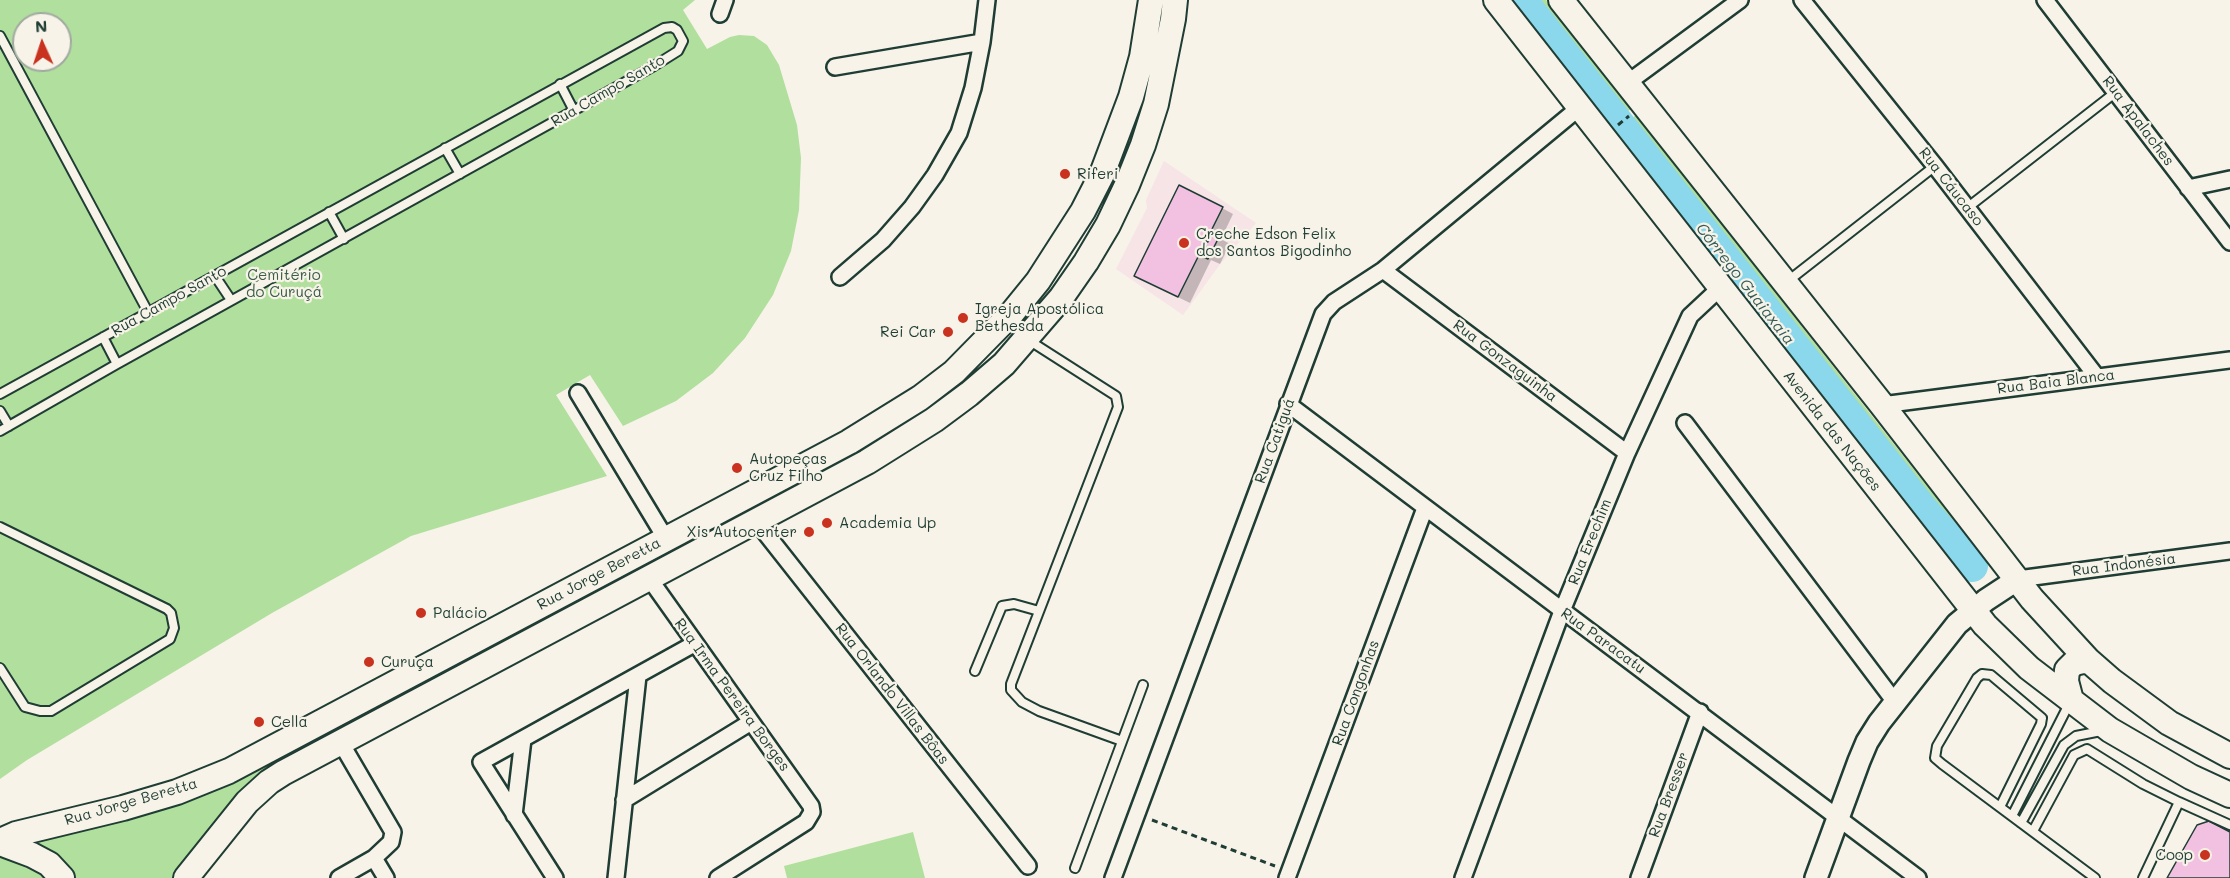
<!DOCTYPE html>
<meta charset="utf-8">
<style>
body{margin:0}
#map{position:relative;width:2230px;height:878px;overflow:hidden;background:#f7f3e8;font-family:Mali,sans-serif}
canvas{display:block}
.north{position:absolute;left:12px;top:12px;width:60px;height:60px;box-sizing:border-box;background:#f7f3e8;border:2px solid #a1aaa0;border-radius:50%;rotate:357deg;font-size:16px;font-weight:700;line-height:24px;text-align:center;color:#1f3d34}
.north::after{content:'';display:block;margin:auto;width:21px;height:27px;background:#c8321e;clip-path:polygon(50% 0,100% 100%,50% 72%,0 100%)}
</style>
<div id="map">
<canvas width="2230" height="878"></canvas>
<div class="north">N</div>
</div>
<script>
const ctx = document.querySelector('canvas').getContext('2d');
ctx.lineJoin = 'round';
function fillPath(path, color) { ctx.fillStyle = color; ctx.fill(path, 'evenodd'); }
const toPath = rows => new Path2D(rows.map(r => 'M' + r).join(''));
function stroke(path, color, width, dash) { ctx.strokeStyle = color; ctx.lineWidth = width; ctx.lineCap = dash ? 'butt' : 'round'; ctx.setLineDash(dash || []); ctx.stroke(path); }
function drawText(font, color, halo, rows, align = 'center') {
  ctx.font = font + ' Mali,sans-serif'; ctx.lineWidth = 4.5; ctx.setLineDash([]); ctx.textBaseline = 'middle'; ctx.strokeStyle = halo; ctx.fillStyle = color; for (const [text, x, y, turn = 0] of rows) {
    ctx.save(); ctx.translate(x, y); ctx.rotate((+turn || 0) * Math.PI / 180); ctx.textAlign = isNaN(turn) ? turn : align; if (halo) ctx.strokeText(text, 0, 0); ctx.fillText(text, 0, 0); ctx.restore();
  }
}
fillPath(toPath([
 [1164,161,1256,223,1221,263,1183,315,1116,269,1147,208,1146,200]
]), '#f6e4e6');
fillPath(toPath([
 [0,0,695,0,683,10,707,49,730,37,739,35,754,36,767,45,779,65,797,125,801,158,799,210,791,251,773,295,745,338,713,373,676,401,623,426,590,375,556,395,607,476,411,536,272,613,27,760,0,779],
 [24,24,60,24,60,60,24,60],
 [1529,0,1546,0,1631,109,1621,117],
 [1636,115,1981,555,1976,559,1933,513,1626,123],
 [276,761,278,764,176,878,73,878,31,845,31,840,233,781],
 [913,832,925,878,787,878,784,866],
 [0,858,16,859,50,878,0,878]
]), '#b1df9d');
fillPath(toPath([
 [1222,208,1233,214,1221,239,1230,244,1220,264,1211,260,1190,303,1147,282]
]), '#0003');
stroke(toPath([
 [1521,0,1921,508,1972,566]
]), '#8bd7eb', 32);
const building = toPath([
 [1179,185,1223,207,1206,241,1208,242,1212,233,1219,237,1208,259,1201,256,1206,246,1204,245,1178,297,1134,276,1179,185],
 [2209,821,2230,832,2230,878,2167,878,2197,825,2209,821]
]);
fillPath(building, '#f2c1e2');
stroke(building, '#1f3d34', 1.5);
const lane = toPath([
 [0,36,148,312],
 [560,84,574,111],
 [445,148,460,174],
 [1967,208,2116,92],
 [329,212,344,239],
 [215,276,231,300],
 [1788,281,1935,166],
 [103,337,117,364],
 [1030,341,1116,396,1118,407,1011,684,1011,690,1022,702,1039,711,1122,741],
 [0,394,664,28,672,27,677,30,683,41,678,51,654,66,117,364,0,431],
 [0,411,9,426],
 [0,527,167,609,171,613,174,628,170,639,51,711,40,711,25,707,0,668],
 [975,671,1002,606,1014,604,1039,611],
 [2000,807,2041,724,2042,718,1991,675,1982,674,1977,678,1937,746,1935,758,1942,764,2095,878],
 [2012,816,2069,704],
 [2021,823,2064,745,2076,736,2101,731],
 [2033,831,2074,755,2087,749,2143,784,2179,802],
 [1075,868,1143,685],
 [2143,878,2179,802,2230,825]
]);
const street = toPath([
 [1802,0,1935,166,2097,377],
 [2045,0,2230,242],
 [720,14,725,0],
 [835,67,982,42],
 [1626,84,1740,0],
 [2188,188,2230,179],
 [1383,270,1627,453],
 [840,277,883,240,912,207,935,175,959,133,973,88,982,42,987,0],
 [578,393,666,539],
 [1288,404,1918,878],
 [1882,405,2230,360],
 [1685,423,1895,702],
 [756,521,1028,866],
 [649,578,811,806,812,812,806,822,718,878],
 [2018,579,2230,551],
 [624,800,751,722],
 [514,815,523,739],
 [374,858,386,878],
 [339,878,374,858,391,842,393,832,341,743],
 [555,878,481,762,694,644],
 [616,878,638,676],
 [1113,878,1323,314,1334,302,1383,270,1580,107],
 [1287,878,1425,508],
 [1463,878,1562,611,1627,453,1690,316,1720,288],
 [1639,878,1700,712]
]);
const secondary = toPath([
 [1816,878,1859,761,1867,742,1879,723,1957,624,1986,600,2018,579]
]);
const primary = toPath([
 [1496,0,1985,625,2029,668,2110,730,2191,777,2230,795],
 [1561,0,1882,405,2032,599,2088,660,2112,681,2169,723,2230,756],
 [2071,700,2066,681,2067,670,2074,663,2088,660],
 [0,841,16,834,123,808,177,792,229,771,849,442,920,398,954,372,1012,313,1038,281,1083,211,1102,174,1131,97,1142,57,1151,0],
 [0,843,32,855,49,864,62,878],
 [186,878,247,802,269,782,283,773,867,462,934,420,969,394,1004,364,1061,298,1086,262,1108,225,1127,185,1143,145,1156,104,1173,19,1175,0]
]);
stroke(lane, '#1f3d34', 12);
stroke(street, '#1f3d34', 20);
stroke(secondary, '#1f3d34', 26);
stroke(primary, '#1f3d34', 28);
stroke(toPath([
 [1618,125,1629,116],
 [1152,820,1275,866]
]), '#1f3d34', 3, [6, 4.5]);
stroke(lane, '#f7f3e8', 8);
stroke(street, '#f7f3e8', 15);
stroke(secondary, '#f7f3e8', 21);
stroke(primary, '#f7f3e8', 24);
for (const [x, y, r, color] of [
 [1065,174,6,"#c8321e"],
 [1184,243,6,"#c8321e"],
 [963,318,6,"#c8321e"],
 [948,332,6,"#c8321e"],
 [737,468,6,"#c8321e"],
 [827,523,6,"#c8321e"],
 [809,532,6,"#c8321e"],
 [421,613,6,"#c8321e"],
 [369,662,6,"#c8321e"],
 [259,722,6,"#c8321e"],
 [2205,855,6,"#c8321e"]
]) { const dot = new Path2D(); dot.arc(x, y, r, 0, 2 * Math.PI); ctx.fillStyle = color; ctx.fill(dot); stroke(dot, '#f7f3e8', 2); }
drawText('15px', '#1f3d34', '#f7f3e8', [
 ["Rua Campo Santo",608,91,-30],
 ["Rua Apalaches",2138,121,53],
 ["Rua Cáucaso",1951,187,52],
 ["Rua Campo Santo",169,301,-29],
 ["Rua Gonzaguinha",1505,361,37],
 ["Rua Baia Blanca",2056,382,-7],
 ["Avenida das Nações",1832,431,52],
 ["Rua Catiguá",1275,441,-70],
 ["Rua Erechim",1590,542,-68],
 ["Rua Indonésia",2124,565,-7],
 ["Rua Jorge Beretta",599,574,-28],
 ["Rua Paracatu",1603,641,36],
 ["Rua Congonhas",1356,693,-70],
 ["Rua Orlando Villas Bôas",892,694,52],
 ["Rua Irma Pereira Borges",732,695,54],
 ["Rua Bresser",1669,795,-70],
 ["Rua Jorge Beretta",131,802,-16]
]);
drawText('15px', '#1f3d34', '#f7f3e8', [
 ["Riferi",1077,174],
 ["Creche Edson Felix",1196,234],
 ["dos Santos Bigodinho",1196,251],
 ["Igreja Apostólica",975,309],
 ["Bethesda",975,326],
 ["Rei Car",936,332,"right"],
 ["Autopeças",749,459],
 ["Cruz Filho",749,476],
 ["Academia Up",839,523],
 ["Xis Autocenter",797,532,"right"],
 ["Palácio",433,613],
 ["Curuça",381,662],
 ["Cella",271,722],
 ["Coop",2193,855,"right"]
], 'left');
drawText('15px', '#3c5d49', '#f7f3e8', [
 ["Cemitério",284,275],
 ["do Curuçá",284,292]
]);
drawText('italic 16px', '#355c59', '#f7f3e8', [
 ["Córrego Guaiaxaia",1745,284,52]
]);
</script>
